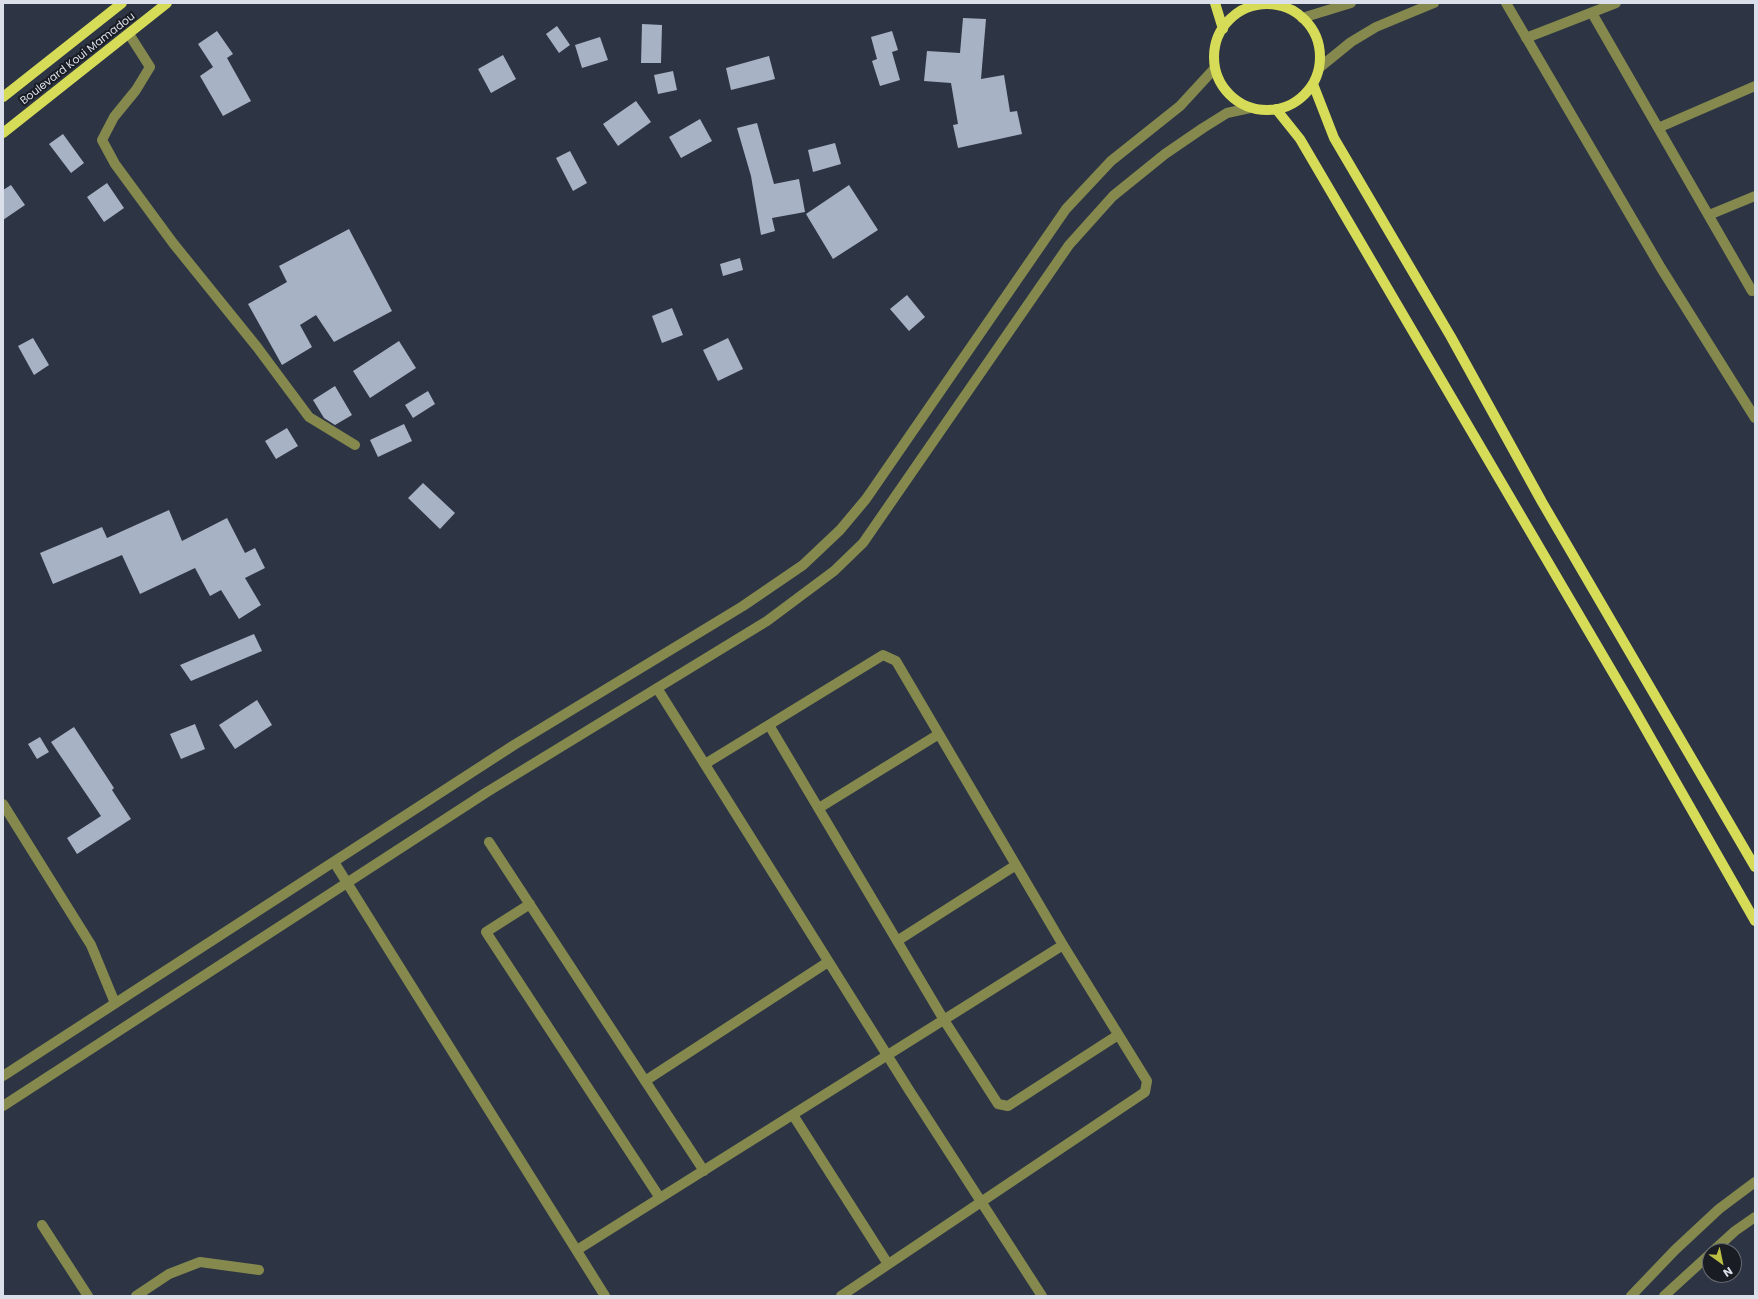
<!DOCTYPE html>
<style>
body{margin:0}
#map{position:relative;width:1758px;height:1299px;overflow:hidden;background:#2d3544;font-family:Poppins,sans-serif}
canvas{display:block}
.frame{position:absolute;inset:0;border:4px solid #dadfe9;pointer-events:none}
.north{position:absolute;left:1702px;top:1243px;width:40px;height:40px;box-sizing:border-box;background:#191c23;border:1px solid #666a72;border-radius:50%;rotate:147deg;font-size:11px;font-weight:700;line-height:16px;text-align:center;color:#dadfe9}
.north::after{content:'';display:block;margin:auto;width:14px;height:18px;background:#bbc045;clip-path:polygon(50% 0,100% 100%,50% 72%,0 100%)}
</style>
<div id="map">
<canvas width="1758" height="1299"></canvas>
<div class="frame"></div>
<div class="north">N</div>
</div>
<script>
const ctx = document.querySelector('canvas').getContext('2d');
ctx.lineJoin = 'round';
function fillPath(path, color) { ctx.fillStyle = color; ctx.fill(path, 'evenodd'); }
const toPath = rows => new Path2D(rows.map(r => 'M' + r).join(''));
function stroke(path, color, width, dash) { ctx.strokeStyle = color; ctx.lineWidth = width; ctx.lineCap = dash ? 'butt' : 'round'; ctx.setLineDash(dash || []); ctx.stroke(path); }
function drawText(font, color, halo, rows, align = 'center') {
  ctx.font = font + ' Poppins,sans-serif'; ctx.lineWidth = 4; ctx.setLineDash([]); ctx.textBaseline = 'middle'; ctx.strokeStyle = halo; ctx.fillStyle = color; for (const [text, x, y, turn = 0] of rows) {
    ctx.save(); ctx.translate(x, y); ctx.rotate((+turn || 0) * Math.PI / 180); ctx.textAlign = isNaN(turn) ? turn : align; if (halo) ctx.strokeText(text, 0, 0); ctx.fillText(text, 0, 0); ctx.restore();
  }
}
fillPath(toPath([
 [963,18,986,19,981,79,1004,75,1010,112,1017,111,1022,134,958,148,953,125,958,124,951,83,924,81,927,51,960,53],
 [642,24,662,25,661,63,641,63],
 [557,26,570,45,559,53,546,34],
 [217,31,233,54,227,58,251,101,223,116,200,76,213,67,198,44],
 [892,31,898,50,892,52,900,80,880,86,872,61,877,59,871,37],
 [600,37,608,60,582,68,575,45],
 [503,55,516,79,491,93,478,69],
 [769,56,775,79,731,90,726,68],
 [673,71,677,90,658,94,654,75],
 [636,101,651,122,618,146,603,124],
 [700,119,712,141,681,158,669,137],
 [757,123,774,184,799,179,805,212,772,218,775,231,761,235,751,176,737,128],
 [63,134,84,163,71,173,49,144],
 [835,143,841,164,813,172,808,150],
 [570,151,587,183,573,191,556,158],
 [107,183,124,208,104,222,87,197],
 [11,185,25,205,3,220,3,190],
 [849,185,878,230,833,259,806,214],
 [349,229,392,311,334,342,316,315,300,325,312,347,282,365,248,304,287,282,279,266],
 [740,258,743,270,723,276,720,264],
 [907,295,925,317,909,331,890,309],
 [672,308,683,335,662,343,652,316],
 [33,338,49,365,34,375,18,346],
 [728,338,743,369,718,381,703,350],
 [399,341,416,368,370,398,353,371],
 [335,386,352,415,335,425,324,418,313,400],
 [428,391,435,404,413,418,405,405],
 [404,424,412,441,378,457,370,440],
 [287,428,298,446,276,459,265,441],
 [423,483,455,513,440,529,408,498],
 [169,510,182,541,227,518,245,553,255,548,265,568,245,578,261,605,239,619,221,590,210,596,195,568,140,594,122,555,53,584,40,553,102,527,107,538],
 [254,634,262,651,191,681,180,665],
 [257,700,272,725,235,749,219,725],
 [195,724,205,749,181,759,170,734],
 [74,727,114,788,112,790,131,819,77,854,67,838,101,816,51,742],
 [40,737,49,752,37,759,28,744]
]), '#a8b2c5');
stroke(toPath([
 [1506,3,1661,268,1755,418],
 [1592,13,1752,291,1755,290],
 [1302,18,1351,3],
 [129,34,150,67,136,90,114,117,102,140,115,164,173,243,257,347,309,417,355,445],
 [1526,38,1616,3],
 [1319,68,1351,42,1376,27,1434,3],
 [1658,128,1755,86],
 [1709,215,1755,196],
 [657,688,909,1090,1042,1296],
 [769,725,944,1020,998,1104,1008,1106,1118,1035],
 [705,764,883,655,896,661,1063,945,1147,1081,1145,1092,841,1296],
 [3,804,91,945,115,1003],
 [819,808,939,734],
 [489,842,704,1171],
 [334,862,605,1296],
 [530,904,486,932,660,1198],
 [897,941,1016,865],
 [3,1076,514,745,743,606,803,565,840,530,866,499,1066,209,1111,161,1180,106,1215,68],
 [645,1081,828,962],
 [3,1106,487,792,767,621,834,571,863,543,1069,245,1113,196,1165,154,1203,128,1227,113,1250,108],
 [793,1115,888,1264],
 [42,1225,88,1296],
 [577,1250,1063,945],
 [1713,1251,1735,1231,1755,1217],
 [136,1296,169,1274,200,1262,259,1270],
 [1631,1296,1675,1250,1719,1209,1755,1182],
 [1664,1296,1710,1254]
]), '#85894d', 10);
stroke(toPath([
 [1215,3,1223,29],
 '1214 57a53 53 0 1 1 106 0a53 53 0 1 1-106 0Z',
 [1313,84,1334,138,1451,337,1542,502,1755,867],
 [3,97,122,3],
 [1276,109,1300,139,1633,707,1755,921],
 [3,133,167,3]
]), '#d6dc57', 10);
drawText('11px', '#dadfe9', '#191c23', [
 ["Boulevard Koui Mamadou",78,59,-38]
]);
</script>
